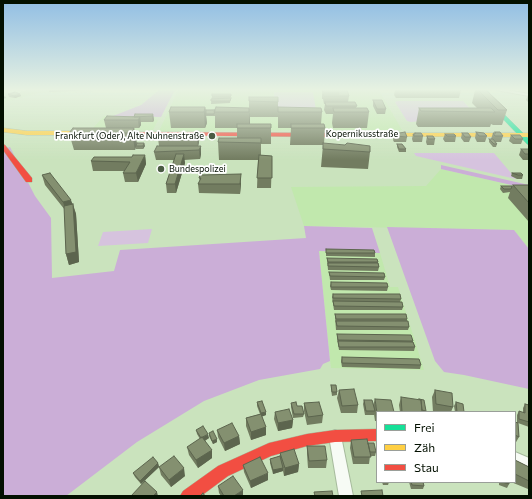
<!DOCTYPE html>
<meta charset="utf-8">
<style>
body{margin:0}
#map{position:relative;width:532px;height:499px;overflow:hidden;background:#cae3bd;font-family:Commissioner,sans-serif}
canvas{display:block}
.frame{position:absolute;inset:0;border:4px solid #031000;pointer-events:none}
.legend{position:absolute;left:376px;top:411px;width:140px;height:72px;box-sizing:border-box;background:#fff;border:1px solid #9a9f99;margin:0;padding:5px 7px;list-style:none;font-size:12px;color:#031000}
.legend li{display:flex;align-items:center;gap:8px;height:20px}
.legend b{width:20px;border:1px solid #9a9f99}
</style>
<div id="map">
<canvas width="532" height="499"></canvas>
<div class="frame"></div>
<ul class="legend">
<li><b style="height:5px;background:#16e098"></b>Frei</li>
<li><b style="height:5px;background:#ffcf43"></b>Zäh</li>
<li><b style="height:5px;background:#f24e42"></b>Stau</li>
</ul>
</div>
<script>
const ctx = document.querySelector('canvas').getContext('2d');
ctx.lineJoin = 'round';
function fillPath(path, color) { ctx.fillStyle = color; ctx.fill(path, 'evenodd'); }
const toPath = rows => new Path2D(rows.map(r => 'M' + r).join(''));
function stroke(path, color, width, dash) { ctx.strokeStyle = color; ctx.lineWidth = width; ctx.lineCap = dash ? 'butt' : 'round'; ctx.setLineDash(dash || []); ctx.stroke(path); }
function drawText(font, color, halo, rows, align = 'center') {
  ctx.font = font + ' Commissioner,sans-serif'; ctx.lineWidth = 3.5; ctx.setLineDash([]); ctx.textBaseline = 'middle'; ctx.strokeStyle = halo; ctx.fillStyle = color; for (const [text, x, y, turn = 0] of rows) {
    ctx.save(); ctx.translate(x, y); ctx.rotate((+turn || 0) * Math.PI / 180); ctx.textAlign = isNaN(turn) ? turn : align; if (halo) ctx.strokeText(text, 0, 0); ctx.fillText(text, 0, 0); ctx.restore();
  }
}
fillPath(toPath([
 [26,90,93,90,92,92,38,93,3,103,3,93,11,95],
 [178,90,379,90,402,130,159,131],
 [104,116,156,117,155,119,158,120,153,130,91,130],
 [441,169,529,189,529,249,514,230,304,226,291,187,426,186],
 [319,251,380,253,390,287,398,287,424,370,331,368]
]), '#c1e8ad');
fillPath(toPath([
 [274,92,313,92,317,116,275,107],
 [398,101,463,101,476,115,411,122,407,121,395,102],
 [414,153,494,153,516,179,416,156],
 [152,229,148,243,98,246,103,232]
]), '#d6c3de');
fillPath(toPath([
 [159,90,175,90,161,117,113,116,141,105],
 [10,147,35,196,51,218,52,278,114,271,120,250,306,238,304,226,372,228,380,253,319,251,330,361,323,364,320,369,259,380,204,401,137,442,66,496,3,496,3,149],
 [441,165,529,185,529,189,441,169],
 [387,227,514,230,529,249,529,389,464,375,444,372,435,361]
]), '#cbaed7');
const street = toPath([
 [496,90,508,90,529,94,529,96,496,90],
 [335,430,339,432,341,436,353,496,339,496,329,436,331,432,335,430],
 [515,452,529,458,529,470,515,464,515,452]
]);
const fast = toPath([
 [483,90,488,90,492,100,504,114,529,139,529,145,527,144,500,116,487,100,483,90]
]);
const slow = toPath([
 [3,128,27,131,84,131,87,133,84,135,27,135,3,132,3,128],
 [339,133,529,133,529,137,337,136,337,134,339,133]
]);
const jam = toPath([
 [121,132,339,133,342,135,339,137,119,135,119,133,121,132],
 [3,144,5,145,32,178,32,182,26,182,3,150,3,144],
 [377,429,377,441,335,442,307,446,271,456,228,476,201,496,180,496,183,491,218,466,269,443,307,434,335,430,377,429]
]);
stroke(street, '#a7bb9d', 2);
stroke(fast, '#a7bb9d', 1);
stroke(slow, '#a7bb9d', 1);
stroke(jam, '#a7bb9d', 1);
fillPath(street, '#f7fbf5');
fillPath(fast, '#16e098');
fillPath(slow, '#ffcf43');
fillPath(jam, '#f24e42');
fillPath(toPath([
 [49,90,90,90,49,92],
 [322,90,347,90,349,96,348,102,357,106,356,108,369,112,367,128,333,128,332,123,333,114,326,114,324,110,325,104,324,104,323,99,322,99],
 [395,90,461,90,459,98,396,98,394,95],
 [475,90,486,90,507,110,502,125,493,125,491,124,490,127,418,127,416,124,419,108,477,108,472,103],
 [529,92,529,103,526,100],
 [8,94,20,94,21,96,15,98,9,97],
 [212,96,231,96,230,103,211,104],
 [278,97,278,107,322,112,321,124,325,128,324,144,370,152,368,169,321,167,323,145,290,145,291,128,278,128,278,117,250,117,250,124,271,124,271,144,261,144,261,155,272,156,271,188,257,188,258,160,219,160,218,142,237,138,237,128,215,128,215,116,206,116,207,123,205,128,171,128,169,112,205,107,206,110,249,108,249,101],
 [373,100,386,109,385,114,377,114,373,106],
 [153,114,154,120,153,122,141,122,141,125,139,128,106,128,104,120],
 [134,128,137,144,144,143,145,146,143,149,136,149,136,147,135,150,74,150,69,133],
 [476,132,487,136,485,142,477,142,475,138],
 [495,132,503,136,501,142,495,142,497,144,496,147,493,147,489,142,489,139,491,139,493,133,494,133],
 [415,133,423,136,422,142,413,142,412,139,413,134,414,134],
 [462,133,471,137,469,142,464,142,461,138],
 [198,134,199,142,198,146,201,146,201,154,200,159,184,160,185,163,176,193,167,193,166,184,174,160,156,160,154,152,159,146,158,138],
 [394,134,407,137,406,142,394,142,393,140],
 [445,134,456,136,455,142,445,142,443,139],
 [511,135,523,139,521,144,513,144,509,141],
 [427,136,435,139,434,145,427,145,426,142],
 [397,144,406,149,406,152,399,152,397,147],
 [521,149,529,149,529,160,523,160,519,155],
 [145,155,146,164,138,182,125,182,123,173,125,171,93,171,91,161,132,157],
 [512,173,523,175,522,179,517,179,511,176],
 [42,175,73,204,76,214,79,262,69,265,66,254,65,210,45,185],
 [199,178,241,183,240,194,199,193,198,184,200,181],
 [513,185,529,185,529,222,508,198,510,192,503,193,500,189,501,186,512,186],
 [326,249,375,253,375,257,326,256],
 [327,258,378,262,379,267,378,271,328,270],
 [329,272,385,277,384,280,330,280],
 [331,282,388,287,387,291,331,290,330,286],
 [333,294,401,299,400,302,403,307,402,310,334,310,332,297],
 [335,314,407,319,407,321,409,327,408,330,336,330,335,317],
 [337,334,413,341,413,342,415,347,414,351,339,350,337,338],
 [342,357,421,365,420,369,342,367,341,361],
 [331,385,337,392,337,395,332,396,331,389],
 [339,390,358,405,357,413,341,413,337,398],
 [435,390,453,407,451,412,433,412,432,397],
 [401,397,426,411,425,412,400,412,399,405],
 [375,399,377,412,377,421,375,421,374,414,374,415,365,415,363,404,364,400,373,405],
 [257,402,266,415,262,416,266,435,251,440,246,426,246,418,260,414,257,406],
 [456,402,464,412,455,412,454,406],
 [291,403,304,414,303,417,293,418,291,407],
 [304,403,323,415,322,423,307,425,304,411],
 [525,404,529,405,529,427,518,423,519,437,515,444,515,422,517,422,517,415,519,411,523,413,523,408],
 [275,412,293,420,292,428,278,431,274,419],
 [196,430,209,438,205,441,212,458,198,468,189,455,187,447,200,439,197,434],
 [217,430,239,436,240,444,225,451,218,437],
 [209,433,217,442,213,444,209,436],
 [351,440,368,443,376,452,375,456,370,456,369,464,353,464,350,448],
 [307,446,327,460,326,468,308,468,307,454],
 [280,453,299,464,298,472,284,476,283,471,273,474,270,463,270,459,280,456],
 [515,460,529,467,529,487,528,489,511,482,515,482],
 [158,463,159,467,141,484,135,477,133,473],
 [243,465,268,480,251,488,244,472],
 [159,467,185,476,171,487,161,475],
 [382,482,389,482,388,485,383,485],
 [409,482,423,482,424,486,423,489,411,489],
 [499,482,509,482,509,484,507,488,499,485],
 [218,486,243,496,221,496,219,493]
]), '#727c60');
fillPath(toPath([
 [20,94,21,96,15,98,14,96],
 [5,96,6,98,3,99,3,97],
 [205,107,207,123,205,128,204,112],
 [249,108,250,123,249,128],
 [153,114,154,120,153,122,152,116],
 [140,116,141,125,139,128,138,120],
 [134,128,137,145,136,146,135,150,132,133],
 [198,134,199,142,198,147,197,138],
 [144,143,145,146,143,149,143,146],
 [201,146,201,154,200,159,199,150],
 [184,154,185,163,176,193,175,184],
 [145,155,146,164,138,182,136,173],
 [241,174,241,183,240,194,240,184],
 [71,200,76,214,79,262,69,265,66,254,66,212,63,202],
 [266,412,266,415,261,417,261,413],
 [293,420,292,428,278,431,278,423],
 [266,427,266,435,251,440,251,432],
 [208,434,209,438,202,442,201,439],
 [239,436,240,444,225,451,224,443],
 [217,439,217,442,213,444,212,441],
 [212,450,212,458,198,468,196,460],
 [158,463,159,467,141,484,140,481],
 [299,464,298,472,284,476,285,468],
 [184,468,185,476,171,487,169,480],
 [283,468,283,471,273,474,273,470],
 [268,473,268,480,251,488,250,481],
 [243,490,243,496,234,496],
 [157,492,158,496,153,496]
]), '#5c654e');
const building = toPath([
 [322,90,347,90,349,96,324,96,323,94,339,94,338,92,323,92,322,90],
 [478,90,486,90,507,110,498,110,478,90],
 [15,92,20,94,14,96,8,94,15,92],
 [212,94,231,94,231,96,212,96,212,94],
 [249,97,278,97,278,102,249,101,249,97],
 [231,98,230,101,211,101,211,99,231,98],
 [373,100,382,100,386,109,377,109,373,100],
 [325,102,355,102,357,106,326,106,325,102],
 [171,107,205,107,204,112,169,112,171,107],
 [216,107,249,108,249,112,214,112,216,107],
 [278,107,321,108,322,112,278,112,278,107],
 [333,108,367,108,369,112,334,112,333,108],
 [419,108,491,108,495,112,421,111,419,108],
 [206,110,215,110,214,114,206,114,206,110],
 [135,114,153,114,152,116,134,117,135,114],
 [107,116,140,117,138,120,104,120,107,116],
 [237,124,271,124,271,128,237,128,237,124],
 [291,124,324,124,325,128,291,128,291,124],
 [73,128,134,128,132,133,69,133,73,128],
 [405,132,407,137,395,136,394,134,405,132],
 [476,132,484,133,487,136,479,136,476,132],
 [495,132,500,132,503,136,495,136,493,133,496,133,495,132],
 [415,133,421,133,423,136,414,136,413,134,415,134,415,133],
 [462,133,468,133,471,137,465,137,462,133],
 [160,134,198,134,197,138,158,138,160,134],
 [445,134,454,134,456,136,447,136,445,134],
 [511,135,520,135,523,139,515,139,511,135],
 [427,136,433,136,435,139,428,139,427,136],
 [219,138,261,138,261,143,218,142,219,138],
 [489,139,493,139,497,144,494,144,489,139],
 [137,143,144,143,143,146,136,146,137,143],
 [323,143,345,145,347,143,370,146,370,152,323,149,323,143],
 [397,144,402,144,406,149,399,149,397,144],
 [157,146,201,146,199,150,154,152,157,146],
 [521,149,529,149,529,154,525,154,521,149],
 [176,154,184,154,175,184,166,184,176,154],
 [133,155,145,155,136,173,123,173,130,162,91,161,94,157,132,157,133,155],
 [259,155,272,156,272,178,257,178,259,155],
 [50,173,71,200,63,202,42,175,50,173],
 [512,173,521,173,523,175,518,175,512,173],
 [241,174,240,184,198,184,201,178,199,178,200,175,241,174],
 [513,185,529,185,529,203,513,185],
 [501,186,512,186,511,189,504,189,501,186],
 [73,204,76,252,66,254,64,206,73,204],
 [326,249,374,250,375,253,326,253,326,249],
 [327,258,377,259,378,262,328,262,327,258],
 [328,263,378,263,379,267,328,266,328,263],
 [329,272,384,273,385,277,330,276,329,272],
 [331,282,387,283,388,287,331,287,331,282],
 [333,294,400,294,401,299,333,298,333,294],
 [333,301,402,302,403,307,334,306,333,301],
 [335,314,406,314,407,319,336,319,335,314],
 [336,321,408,321,409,327,337,326,336,321],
 [337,334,411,335,413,341,338,340,337,334],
 [338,341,413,342,415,347,339,347,338,341],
 [342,357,419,359,421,365,342,363,342,357],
 [331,385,336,385,337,392,332,392,331,385],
 [354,389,358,405,342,406,339,390,354,389],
 [435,390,452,393,453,407,436,404,435,390],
 [401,397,421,400,422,412,402,412,401,397],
 [375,399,391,400,394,412,377,412,377,413,375,399],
 [419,399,424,400,426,411,422,410,421,400,419,399],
 [364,400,372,400,375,411,366,411,364,400],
 [262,401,266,412,261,413,257,402,262,401],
 [296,402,297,406,302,406,304,414,294,414,291,403,296,402],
 [319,402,323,415,308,417,304,403,319,402],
 [456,402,463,404,464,412,457,412,456,402],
 [525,404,529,405,529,422,519,419,519,411,525,413,525,404],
 [289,409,293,420,278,423,275,412,289,409],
 [261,414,266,427,251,432,246,418,261,414],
 [515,422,518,423,519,437,515,435,515,422],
 [232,423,239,436,224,443,217,430,232,423],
 [203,426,208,434,201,438,196,430,203,426],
 [213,431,217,439,212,441,209,433,213,431],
 [202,437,212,450,196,460,187,447,202,437],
 [367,439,371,457,354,457,351,440,367,439],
 [368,443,374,443,376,452,370,452,368,443],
 [307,446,325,446,327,460,309,461,307,446],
 [294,449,299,464,285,468,280,453,294,449],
 [174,456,184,468,169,480,159,467,174,456],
 [280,456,283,468,273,470,270,459,280,456],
 [153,457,158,463,140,481,133,473,153,457],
 [260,457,268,473,250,481,243,465,260,457],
 [515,460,529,467,529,481,515,474,515,460],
 [233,476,243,490,234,496,224,496,218,486,233,476],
 [145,481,157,492,153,496,131,496,145,481],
 [411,482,423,482,424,486,412,485,411,482],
 [502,482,509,482,509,484,502,482],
 [382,490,383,496,362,496,361,491,382,490],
 [332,491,333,496,315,496,314,492,332,491],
 [203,493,205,496,200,496,203,493]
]);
fillPath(building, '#849070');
stroke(building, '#5c654e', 1);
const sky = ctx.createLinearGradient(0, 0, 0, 160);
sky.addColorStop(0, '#91bee4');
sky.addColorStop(0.56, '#e7f2e1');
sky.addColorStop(1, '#e7f2e100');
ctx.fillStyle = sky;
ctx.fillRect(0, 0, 532, 160);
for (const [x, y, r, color] of [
 [212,136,4,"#495a42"],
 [161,169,4,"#495a42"]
]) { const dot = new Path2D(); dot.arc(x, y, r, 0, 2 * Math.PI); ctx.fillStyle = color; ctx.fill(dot); stroke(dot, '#fff', 1.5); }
drawText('9px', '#031000', '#fff', [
 ["Kopernikusstraße",362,134]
]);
drawText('9px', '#031000', '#fff', [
 ["Frankfurt (Oder), Alte Nuhnenstraße",204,136],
 ["Bundespolizei",169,169,"left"]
], 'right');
</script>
